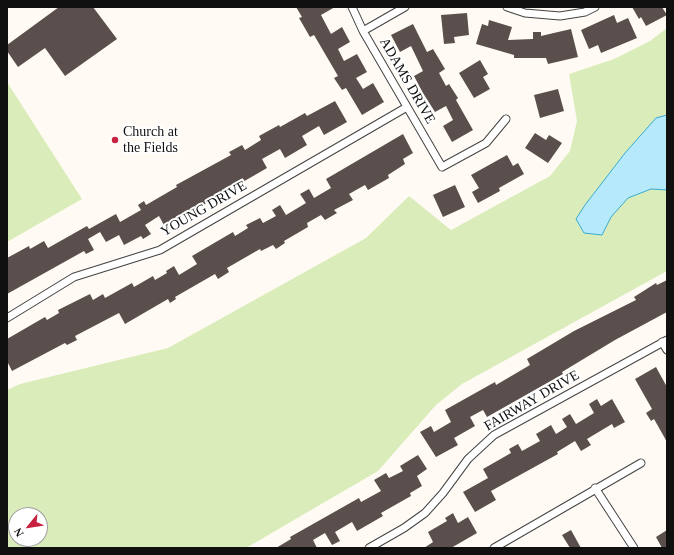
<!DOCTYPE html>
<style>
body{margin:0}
#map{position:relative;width:674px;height:555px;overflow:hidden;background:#fffbf4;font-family:Georgia,serif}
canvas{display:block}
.frame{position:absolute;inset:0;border:8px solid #101010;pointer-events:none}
.north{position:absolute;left:8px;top:507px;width:40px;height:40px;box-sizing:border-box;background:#fff;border:1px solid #9f9f9f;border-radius:50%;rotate:240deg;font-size:11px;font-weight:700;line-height:16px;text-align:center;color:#101010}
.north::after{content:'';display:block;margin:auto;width:14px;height:18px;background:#c72140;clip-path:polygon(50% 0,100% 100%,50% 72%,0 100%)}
</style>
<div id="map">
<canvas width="674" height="555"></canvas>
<div class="frame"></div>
<div class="north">N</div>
</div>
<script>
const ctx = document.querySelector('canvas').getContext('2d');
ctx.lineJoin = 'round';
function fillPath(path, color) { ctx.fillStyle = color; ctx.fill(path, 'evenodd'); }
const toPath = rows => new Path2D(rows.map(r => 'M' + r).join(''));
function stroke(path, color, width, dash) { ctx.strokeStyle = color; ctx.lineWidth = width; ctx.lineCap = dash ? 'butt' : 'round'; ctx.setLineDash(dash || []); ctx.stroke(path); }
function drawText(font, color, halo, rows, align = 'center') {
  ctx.font = font + ' Georgia,serif'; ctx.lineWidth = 4; ctx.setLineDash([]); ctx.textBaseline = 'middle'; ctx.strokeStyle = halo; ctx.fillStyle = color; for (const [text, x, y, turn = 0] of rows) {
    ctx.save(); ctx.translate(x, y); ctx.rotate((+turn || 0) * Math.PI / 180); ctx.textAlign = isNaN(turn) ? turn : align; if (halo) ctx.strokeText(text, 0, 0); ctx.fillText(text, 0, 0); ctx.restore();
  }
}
fillPath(toPath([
 [667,28,667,271,462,384,436,405,378,471,246,548,7,548,7,390,20,384,168,348,366,238,409,196,451,230,550,176,570,151,577,121,569,74,614,59,650,41],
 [16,515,40,515,40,539,16,539],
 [7,82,82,199,7,242]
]), '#dbecbb');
const water = toPath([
 [667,115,667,190,651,189,628,198,611,217,602,235,584,233,576,219,585,205,625,153,656,118,667,115]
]);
fillPath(water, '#b6e9f9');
stroke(water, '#3aabd3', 1);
fillPath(toPath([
 [59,7,93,7,117,39,65,76,45,48,18,67,7,51,7,45],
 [296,7,335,7,321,15,331,34,342,27,350,42,338,49,344,61,357,54,367,72,356,78,363,89,373,83,384,102,362,115,346,88,342,90,334,78,338,76,314,35,310,37,299,18,302,17],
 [632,7,662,7,667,15,646,26,641,17,639,19],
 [467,13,469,35,454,37,455,43,444,44,441,15],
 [614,15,617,23,628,18,637,38,601,53,598,45,589,49,581,30],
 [489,20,512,27,508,40,533,39,533,32,541,32,541,36,571,29,578,57,548,64,546,58,514,58,514,55,476,44,482,24,488,26],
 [413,24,427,52,433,49,445,69,439,73,446,86,449,84,458,98,456,100,473,130,452,142,443,126,453,120,446,106,435,112,423,93,414,76,423,71,411,46,400,52,391,35],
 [480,60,488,74,483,77,490,89,474,98,459,73],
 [558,89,564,111,540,118,534,95],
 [335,101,347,122,324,135,319,126,302,136,307,145,285,158,280,149,262,159,267,168,165,227,159,216,145,225,151,234,143,239,141,236,124,245,119,235,106,242,100,232,88,239,94,250,86,254,84,251,7,294,7,258,29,246,30,249,44,241,48,248,87,226,89,229,116,214,120,222,141,210,138,205,144,201,146,205,177,187,176,185,231,155,229,152,242,145,245,150,261,140,259,136,279,125,280,127,305,113,307,116],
 [535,133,546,140,549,135,562,143,548,163,525,148],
 [403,134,413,153,403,159,405,164,388,175,389,178,368,190,365,185,349,194,353,200,334,210,337,213,325,220,321,215,307,223,308,227,284,241,285,243,276,249,273,245,261,251,260,249,227,268,229,272,218,279,215,274,175,297,176,299,170,303,168,299,125,324,119,313,75,336,77,340,67,345,65,343,12,371,7,361,7,339,45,317,47,320,59,313,58,310,90,294,93,300,103,294,105,298,132,283,134,287,153,276,155,280,167,273,166,271,174,266,179,275,197,264,192,256,233,232,235,236,248,228,246,225,260,218,263,223,276,216,272,210,280,205,286,215,306,203,300,194,309,189,314,198,331,188,326,179],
 [507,155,513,166,518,163,524,174,499,188,500,191,478,203,472,192,479,188,471,175],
 [455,185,465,207,443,217,433,195],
 [667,280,667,312,615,340,562,372,563,374,487,417,483,410,470,417,475,426,454,438,458,445,436,457,420,432,431,426,434,432,451,422,445,410,495,382,496,385,530,365,527,359,574,331,636,300,634,297,656,283,657,285],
 [656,367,667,387,667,442,654,419,651,421,646,413,652,409,635,379],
 [597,399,601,406,612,399,625,422,614,428,612,424,587,439,591,445,581,451,575,441,557,452,558,454,491,491,496,500,475,512,463,492,488,478,483,469,511,453,509,449,518,444,522,451,540,441,536,434,551,425,556,434,567,427,562,419,570,414,576,424,594,413,589,404],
 [418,455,427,469,417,476,422,486,410,493,411,496,381,513,383,516,357,531,352,522,335,532,340,541,332,545,325,533,313,540,317,548,276,548,291,539,290,537,359,498,361,502,381,491,374,480,386,473,389,478,403,471,400,466],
 [453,513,458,523,468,517,477,533,451,548,424,548,433,542,428,532,447,521,445,518],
 [571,530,581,548,570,548,562,535],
 [667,530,667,548,662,548,656,537]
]), '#5a4f4c');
const minor = toPath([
 [352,7,363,31,442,167,486,143,506,119],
 [507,7,525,13,560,16,585,12,595,7],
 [363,31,405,7],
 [7,318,74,277,160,250,407,107],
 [662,342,667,350],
 [595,488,634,548],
 [369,548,404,528,425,513,443,493,468,459,494,435,667,340],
 [494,548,641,463]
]);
stroke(minor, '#434343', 9);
stroke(minor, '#fff', 7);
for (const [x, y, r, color] of [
 [115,140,4,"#c72140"]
]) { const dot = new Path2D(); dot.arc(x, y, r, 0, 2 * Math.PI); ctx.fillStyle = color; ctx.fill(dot); stroke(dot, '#fff', 1.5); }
drawText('14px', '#101010', '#fff', [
 ["ADAMS DRIVE",407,81,60],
 ["YOUNG DRIVE",204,209,-30],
 ["FAIRWAY DRIVE",532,401,-30]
]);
drawText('14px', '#101010', '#fff', [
 ["Church at",123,132],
 ["the Fields",123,148]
], 'left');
</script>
